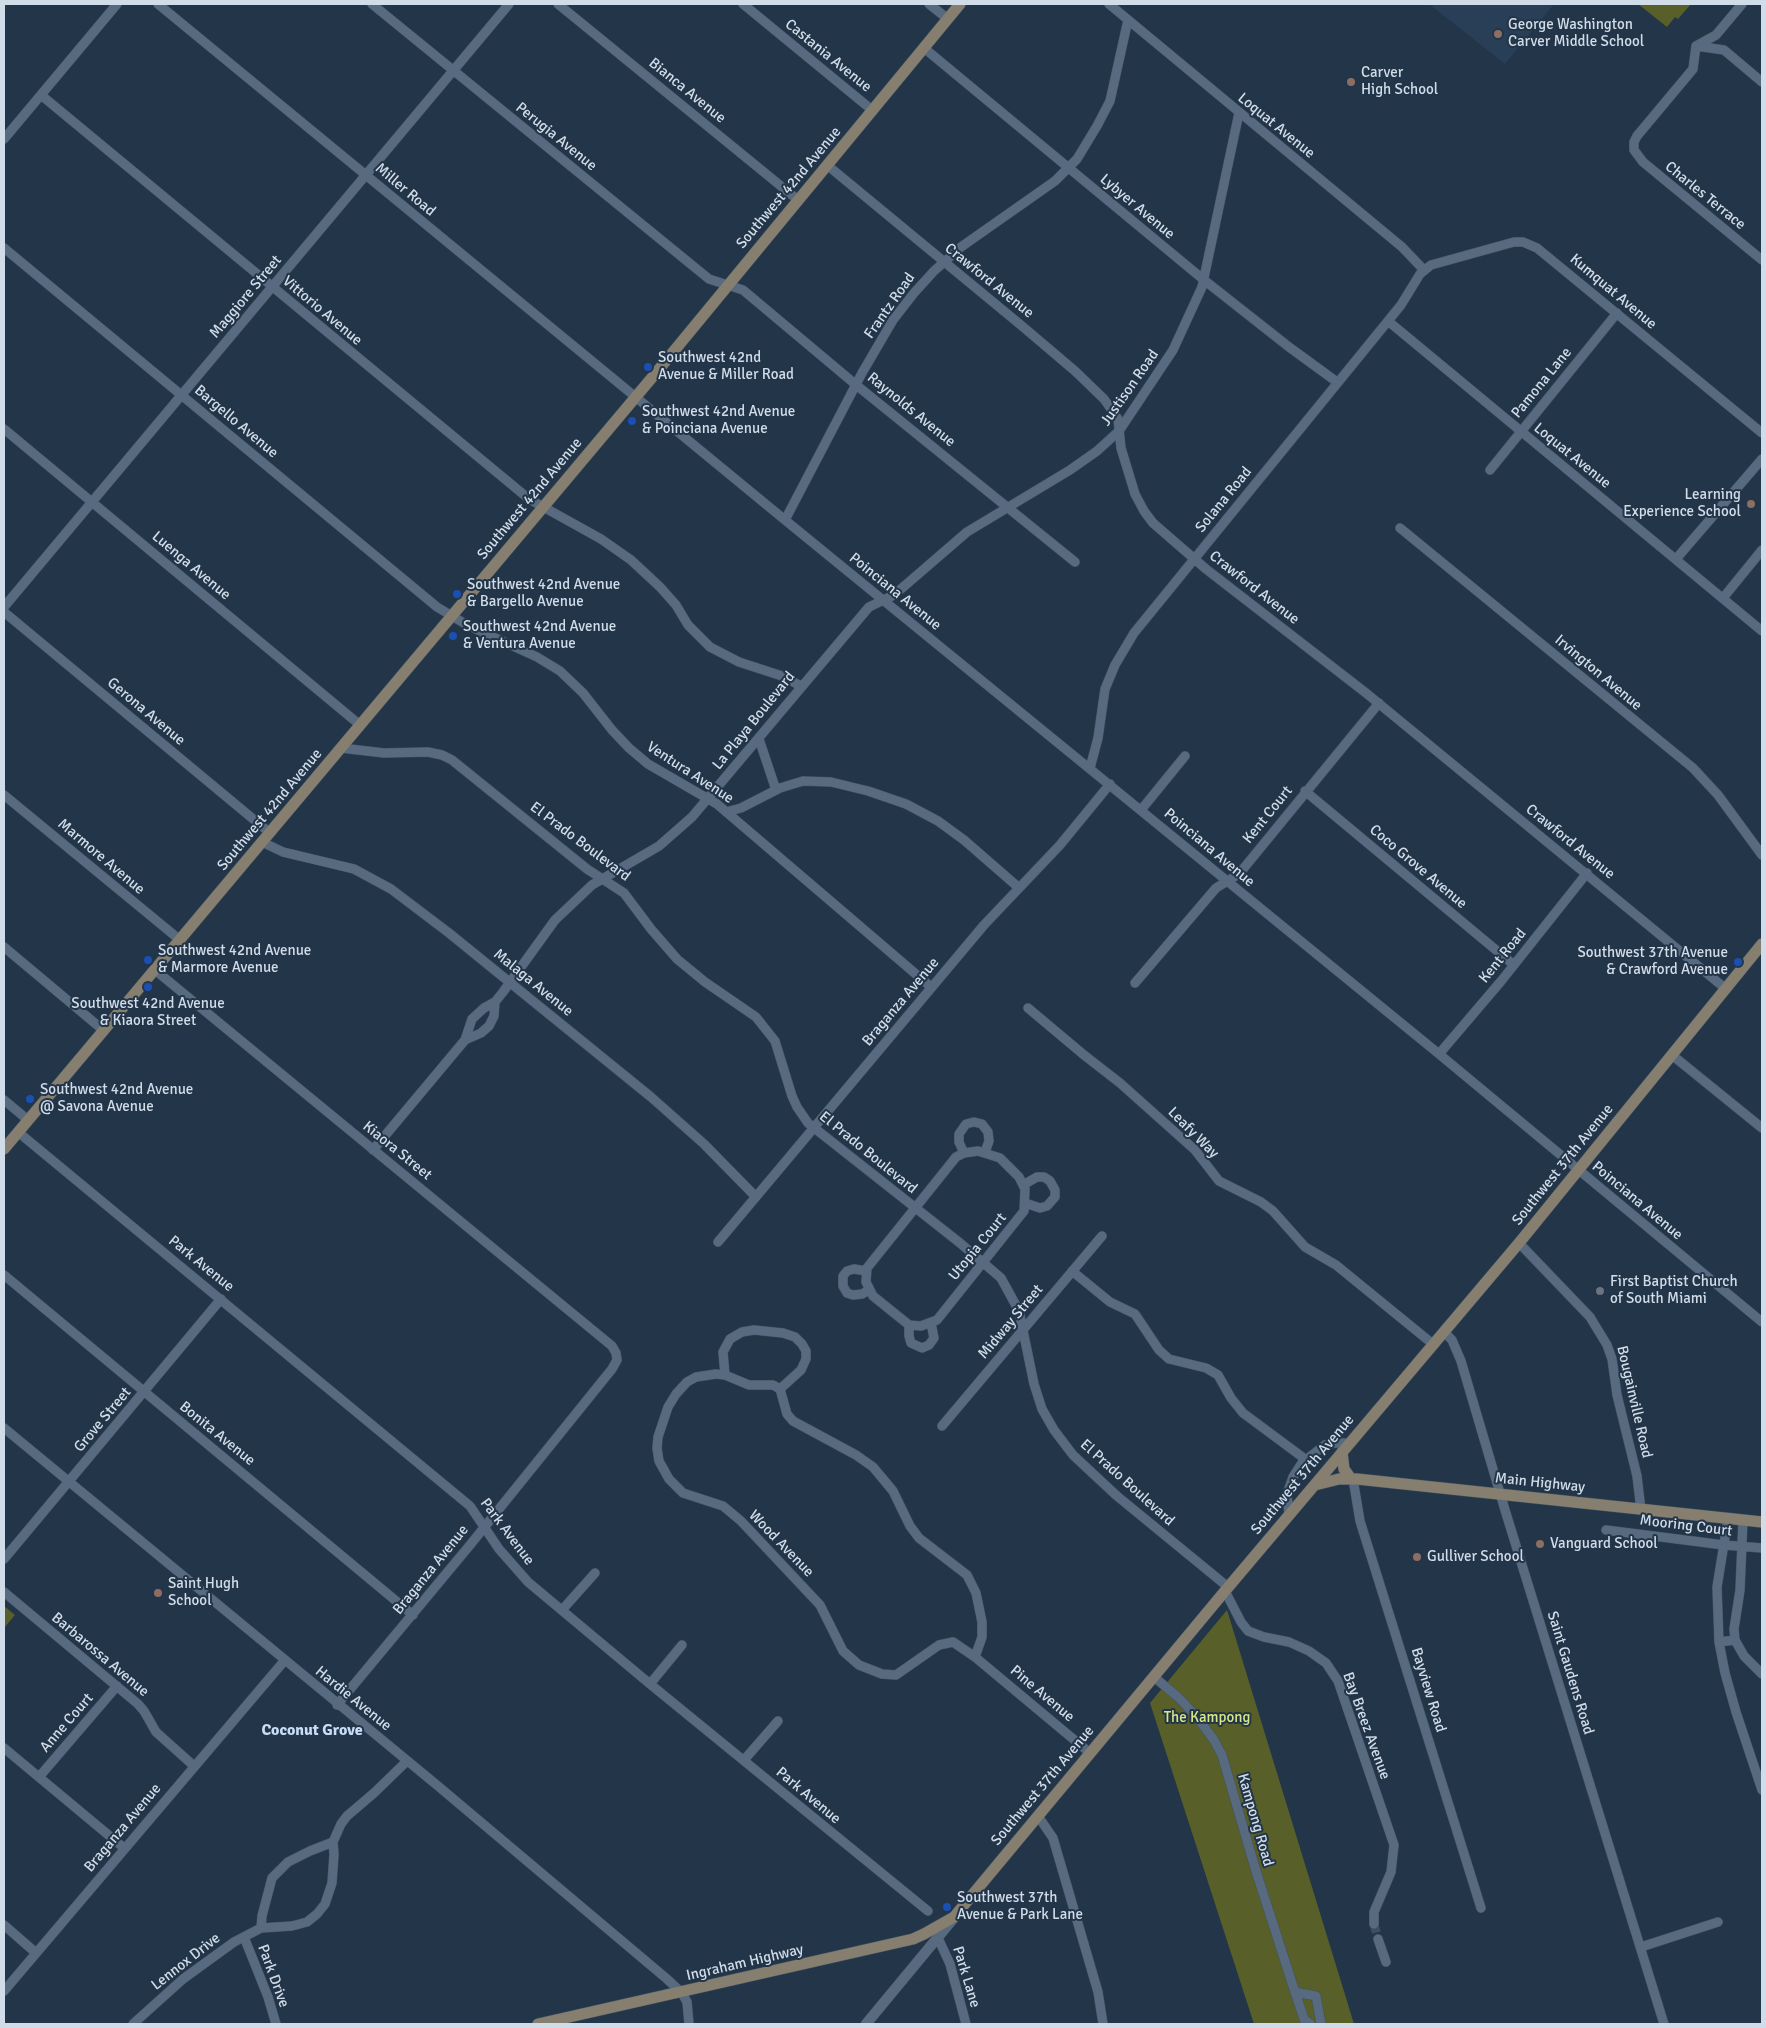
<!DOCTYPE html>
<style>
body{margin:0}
#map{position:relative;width:1766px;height:2028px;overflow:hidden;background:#233548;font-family:Signika,sans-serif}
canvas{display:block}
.frame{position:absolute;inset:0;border:5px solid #d1dce9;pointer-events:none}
</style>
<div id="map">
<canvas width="1766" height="2028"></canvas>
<div class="frame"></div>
</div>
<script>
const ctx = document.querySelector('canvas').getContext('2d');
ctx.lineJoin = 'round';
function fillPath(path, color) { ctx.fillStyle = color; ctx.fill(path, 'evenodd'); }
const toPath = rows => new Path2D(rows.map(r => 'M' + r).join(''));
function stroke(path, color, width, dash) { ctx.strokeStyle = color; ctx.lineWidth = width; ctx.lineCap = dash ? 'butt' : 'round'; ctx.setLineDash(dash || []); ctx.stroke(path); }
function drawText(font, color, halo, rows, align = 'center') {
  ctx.font = font + ' Signika,sans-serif'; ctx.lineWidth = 4; ctx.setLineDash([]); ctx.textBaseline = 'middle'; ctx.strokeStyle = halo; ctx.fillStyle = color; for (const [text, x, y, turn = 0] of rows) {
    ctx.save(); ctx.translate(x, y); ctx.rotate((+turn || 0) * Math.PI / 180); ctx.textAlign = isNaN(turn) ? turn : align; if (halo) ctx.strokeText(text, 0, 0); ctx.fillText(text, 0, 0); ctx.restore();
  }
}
fillPath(toPath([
 [1429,4,1554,4,1505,64]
]), '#283f57');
fillPath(toPath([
 [1638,4,1691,4,1678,19,1675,17,1667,27],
 [4,1606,15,1615,4,1628],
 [1227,1610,1354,2024,1254,2024,1150,1703]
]), '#585f28');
stroke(toPath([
 [1374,1924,1378,1939]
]), '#3d4e60', 9, [9, 4.5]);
const minor = toPath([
 [158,4,785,520,1439,1054,1762,1322],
 [372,4,709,279,743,290,855,384,1075,562],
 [558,4,798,200],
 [743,4,872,110],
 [929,4,948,19],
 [1109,4,1402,247,1424,270],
 [1696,46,1693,69,1637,136,1634,142,1634,150,1643,162,1762,260],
 [1696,46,1724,50,1762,82],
 [1696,46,1716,35,1742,4],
 [924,48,1204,280,1289,347,1337,382],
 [41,95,529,499,601,539,631,560,660,587,676,605,688,625,710,647,739,662,782,676,801,686],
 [4,139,117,4],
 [827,165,1022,326,1075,371,1104,399,1118,419,1121,448,1135,494,1144,511,1153,523,1206,569,1366,693,1726,989],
 [4,248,437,607,467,625,537,657,560,671,583,693,612,730,629,748,648,764,717,804,931,987],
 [1388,321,1762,631],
 [4,429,360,725],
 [1490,470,1617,313],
 [785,520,862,373,893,320,914,293,934,271,961,247,1055,181,1077,159,1097,126,1110,101,1128,20],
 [1400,528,1693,768,1718,795,1762,855],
 [1676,559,1762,459],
 [1723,598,1762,550],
 [4,607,509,4],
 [4,612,270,833],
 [759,739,776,790],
 [341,748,384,753,428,752,442,755,452,760,587,869,624,893,651,929,677,959,705,982,756,1017,775,1041,792,1096,797,1107,808,1123,960,1243,1001,1278,1019,1311,1034,1384,1042,1409,1054,1430,1073,1455,1117,1496,1228,1587],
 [1090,768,1098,738,1105,689,1115,665,1134,633,1401,305,1420,274,1431,265,1514,242,1523,242,1537,248,1762,433],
 [1305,791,1514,965],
 [4,795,180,940],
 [1141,810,1185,756],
 [726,812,741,808,780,788,803,781,831,782,868,791,906,804,938,821,964,840,1018,887],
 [262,842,283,852,354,869,391,889,449,933,651,1097,704,1144,756,1197],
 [4,947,103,1030],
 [155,970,612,1346,616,1353,617,1360,612,1369,470,1545,337,1705],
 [1135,983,1216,888,1239,874,1379,703],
 [495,1002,494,1016,489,1026,481,1033,465,1040,472,1019,484,1008,495,1002,503,992,555,920,592,885,659,846,692,817,869,607,894,595,967,532,1070,470,1097,451,1119,431,1173,350,1202,287,1239,113],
 [1028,1008,1084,1055,1120,1083,1195,1150,1219,1181,1261,1202,1273,1211,1305,1247,1336,1265,1434,1345],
 [1439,1054,1502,980,1587,873],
 [1672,1055,1762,1128],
 [4,1100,28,1120],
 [18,1132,470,1506,499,1549,528,1582,650,1684,928,1911],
 [373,1150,465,1040],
 [978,1151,1000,1158,1019,1177,1025,1189,1024,1211,937,1320,921,1326,909,1325,873,1296,866,1282,867,1268,956,1157,964,1153,978,1151],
 [964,1153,959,1142,959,1134,966,1124,974,1122,982,1124,988,1132,989,1141,985,1152],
 [1023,1185,1037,1177,1044,1177,1050,1181,1055,1190,1055,1197,1047,1206,1040,1208,1025,1203],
 [718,1242,984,925,1060,845,1110,784],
 [1519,1243,1590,1317,1607,1345,1612,1359,1617,1395,1637,1476,1641,1510],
 [866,1271,854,1269,847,1271,843,1276,843,1286,847,1293,853,1295,862,1294,869,1290],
 [1072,1271,1110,1302,1135,1314,1159,1350,1169,1359,1206,1368,1218,1375,1231,1398,1243,1413,1305,1459],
 [4,1275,413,1615],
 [909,1325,909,1336,911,1343,922,1348,929,1345,934,1338,931,1323],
 [1444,1332,1452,1340,1461,1361,1505,1510,1664,2024],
 [725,1375,723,1352,730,1339,742,1332,754,1330,783,1333,795,1337,802,1344,806,1351,806,1359,801,1370,780,1389],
 [780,1389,773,1385,749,1385,725,1375,716,1374,696,1377,687,1382,676,1394,668,1407,658,1437,657,1448,659,1461,669,1479,683,1493,723,1506,741,1521,820,1605,843,1651,859,1665,882,1674,896,1675,939,1645,953,1642,975,1657,1090,1753],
 [780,1389,787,1414,793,1421,856,1455,873,1467,893,1491,910,1526,919,1538,967,1575,976,1593,982,1622,982,1637,975,1657],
 [942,1426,1102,1236],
 [4,1428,438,1786,667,1979,682,1993,687,2002,689,2024],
 [1353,1479,1360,1521,1481,1908],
 [1289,1515,1287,1494,1293,1477,1302,1463,1325,1445,1335,1443,1350,1443],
 [1728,1519,1717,1587,1719,1642,1725,1673,1736,1712,1762,1790],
 [1606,1530,1724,1545,1762,1548],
 [4,1559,221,1299],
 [1225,1591,1241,1622,1248,1631,1264,1637,1289,1642,1309,1651,1326,1663,1338,1681,1394,1845,1391,1872,1374,1912,1374,1924],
 [4,1592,138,1704,144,1711,156,1732,194,1766],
 [562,1610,595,1573],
 [1735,1640,1734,1629,1740,1590,1743,1520],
 [1719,1642,1735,1640,1744,1656,1762,1674],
 [1154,1677,1178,1697,1197,1717,1214,1740,1222,1755,1255,1868,1293,1986,1304,2019,1310,2024],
 [650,1684,682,1645],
 [4,1748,124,1848],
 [744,1760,778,1721],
 [39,1777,117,1686],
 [1038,1816,1053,1838,1098,1992,1103,2024],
 [4,1925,36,1953],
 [261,1928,262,1916,272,1878,288,1862,310,1851,333,1842],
 [244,1937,268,1997,276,2024],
 [938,1938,950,1964,966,2024],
 [1378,1939,1386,1962],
 [1641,1947,1718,1922],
 [4,1991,285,1660],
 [1295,1992,1316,1996,1321,2024],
 [133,2024,183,1979,234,1942,261,1928,292,1926,307,1922,317,1914,325,1904,332,1883,334,1854,333,1842,341,1824,347,1816,374,1793,407,1761]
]);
const tertiary = toPath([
 [866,2024,953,1919]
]);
const secondary = toPath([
 [4,1149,655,374,960,4],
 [1342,1452,1344,1469,1351,1479],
 [1315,1485,1339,1479,1357,1479,1762,1522],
 [538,2024,913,1939,924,1934,954,1917,1225,1591,1519,1243,1762,944]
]);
stroke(minor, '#425262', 10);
stroke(tertiary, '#425262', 11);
stroke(secondary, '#425262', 12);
stroke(minor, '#576a7f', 9);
stroke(tertiary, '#576a7f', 10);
stroke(secondary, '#867e6f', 11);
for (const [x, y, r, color] of [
 [1498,34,5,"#8d6e63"],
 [1351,82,5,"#8d6e63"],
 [648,367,5,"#1a4fb4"],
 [632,421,5,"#1a4fb4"],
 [1751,504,5,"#8d6e63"],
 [457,594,5,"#1a4fb4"],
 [453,636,5,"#1a4fb4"],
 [148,960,5,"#1a4fb4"],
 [1738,962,5,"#1a4fb4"],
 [148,987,5,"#1a4fb4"],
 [30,1099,5,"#1a4fb4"],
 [1600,1291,5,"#6b7280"],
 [1540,1544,5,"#8d6e63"],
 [1417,1557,5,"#8d6e63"],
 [158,1593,5,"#8d6e63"],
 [947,1907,5,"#1a4fb4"]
]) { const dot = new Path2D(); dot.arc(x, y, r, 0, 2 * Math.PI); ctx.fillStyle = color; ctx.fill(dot); stroke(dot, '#233548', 2); }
drawText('15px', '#d1dce9', '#233548', [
 ["George Washington",1508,25],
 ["Carver Middle School",1508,42],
 ["Carver",1361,73],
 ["High School",1361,90],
 ["Southwest 42nd",658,358],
 ["Avenue & Miller Road",658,375],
 ["Southwest 42nd Avenue",642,412],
 ["& Poinciana Avenue",642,429],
 ["Learning",1741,495,"right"],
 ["Experience School",1741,512,"right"],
 ["Southwest 42nd Avenue",467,585],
 ["& Bargello Avenue",467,602],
 ["Southwest 42nd Avenue",463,627],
 ["& Ventura Avenue",463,644],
 ["Southwest 42nd Avenue",158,951],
 ["& Marmore Avenue",158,968],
 ["Southwest 37th Avenue",1728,953,"right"],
 ["& Crawford Avenue",1728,970,"right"],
 ["Southwest 42nd Avenue",148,1004,"center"],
 ["& Kiaora Street",148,1021,"center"],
 ["Southwest 42nd Avenue",40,1090],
 ["@ Savona Avenue",40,1107],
 ["First Baptist Church",1610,1282],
 ["of South Miami",1610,1299],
 ["Vanguard School",1550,1544],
 ["Gulliver School",1427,1557],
 ["Saint Hugh",168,1584],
 ["School",168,1601],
 ["Southwest 37th",957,1898],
 ["Avenue & Park Lane",957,1915]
], 'left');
drawText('15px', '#d1dce9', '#233548', [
 ["Castania Avenue",828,56,39],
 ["Bianca Avenue",687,91,39],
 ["Loquat Avenue",1276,126,39],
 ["Perugia Avenue",556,137,39],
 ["Southwest 42nd Avenue",789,188,-50],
 ["Miller Road",405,190,40],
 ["Charles Terrace",1705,196,39],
 ["Lybyer Avenue",1137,207,40],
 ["Crawford Avenue",989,281,39],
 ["Kumquat Avenue",1613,292,40],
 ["Maggiore Street",246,297,-50],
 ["Frantz Road",890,306,-55],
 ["Vittorio Avenue",322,311,40],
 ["Pamona Lane",1542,383,-51],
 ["Justison Road",1130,388,-55],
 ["Raynolds Avenue",911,410,39],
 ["Bargello Avenue",236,422,40],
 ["Loquat Avenue",1572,456,39],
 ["Southwest 42nd Avenue",530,499,-50],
 ["Solana Road",1224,500,-51],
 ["Luenga Avenue",191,566,40],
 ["Crawford Avenue",1254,588,38],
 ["Poinciana Avenue",895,592,39],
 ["Irvington Avenue",1598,673,40],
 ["Gerona Avenue",146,712,40],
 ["La Playa Boulevard",754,721,-51],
 ["Ventura Avenue",690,773,33],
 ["Southwest 42nd Avenue",270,810,-50],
 ["Kent Court",1268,815,-51],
 ["El Prado Boulevard",580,842,37],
 ["Crawford Avenue",1570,842,39],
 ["Poinciana Avenue",1209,848,40],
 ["Marmore Avenue",101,857,40],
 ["Coco Grove Avenue",1418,867,40],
 ["Kent Road",1503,956,-51],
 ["Malaga Avenue",533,983,39],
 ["Braganza Avenue",901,1002,-50],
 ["Leafy Way",1193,1133,45],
 ["Kiaora Street",397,1151,39],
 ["El Prado Boulevard",868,1153,39],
 ["Southwest 37th Avenue",1563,1165,-51],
 ["Poinciana Avenue",1637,1201,40],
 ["Utopia Court",978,1247,-51],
 ["Park Avenue",201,1264,39],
 ["Midway Street",1011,1322,-50],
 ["Bougainville Road",1634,1402,77],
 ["Grove Street",103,1420,-50],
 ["Bonita Avenue",217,1434,39],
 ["Southwest 37th Avenue",1303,1475,-50],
 ["El Prado Boulevard",1127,1483,42],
 ["Main Highway",1540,1483,6],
 ["Mooring Court",1686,1526,7],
 ["Park Avenue",507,1532,53],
 ["Wood Avenue",781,1544,46],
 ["Braganza Avenue",431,1570,-51],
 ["Barbarossa Avenue",100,1655,40],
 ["Saint Gaudens Road",1570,1673,73],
 ["Bayview Road",1428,1690,73],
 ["Pine Avenue",1042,1694,40],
 ["Hardie Avenue",353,1699,39],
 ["Anne Court",67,1723,-49],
 ["Bay Breez Avenue",1366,1726,70],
 ["Southwest 37th Avenue",1043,1786,-50],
 ["Park Avenue",808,1796,40],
 ["Kampong Road",1255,1820,74],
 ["Braganza Avenue",123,1828,-50],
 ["Lennox Drive",186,1962,-38],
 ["Ingraham Highway",745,1963,-13],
 ["Park Drive",273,1976,70],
 ["Park Lane",966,1977,73]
]);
drawText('15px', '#dae883', '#233548', [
 ["The Kampong",1207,1718]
]);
drawText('bold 16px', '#c8def7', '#233548', [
 ["Coconut Grove",312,1731]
]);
</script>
